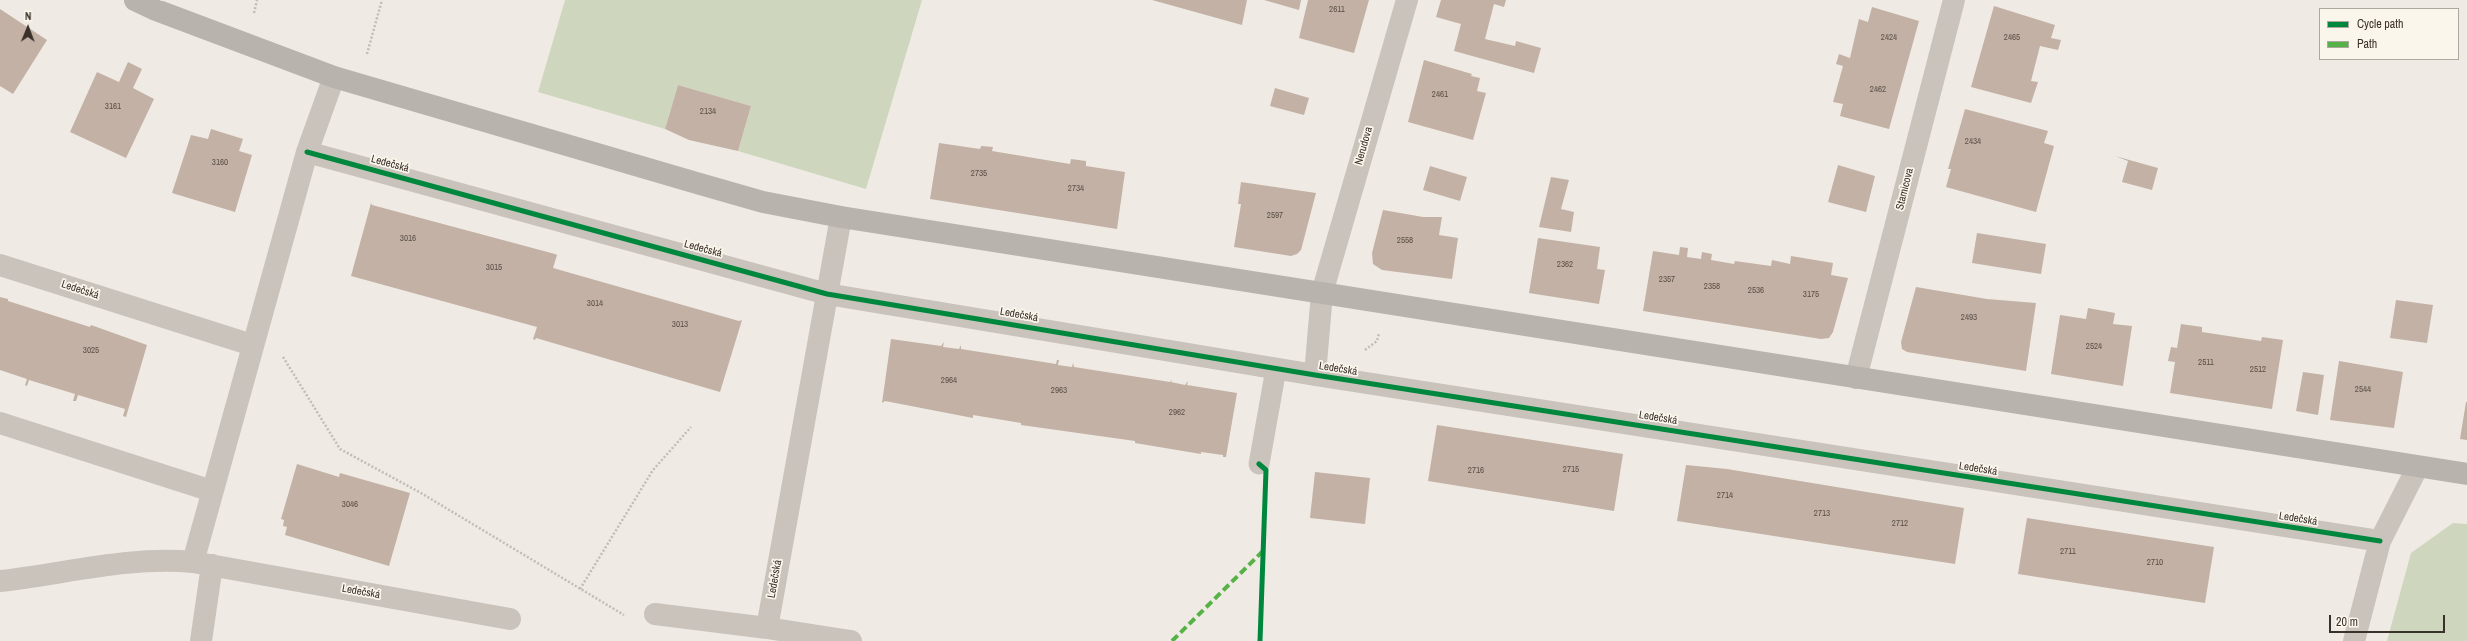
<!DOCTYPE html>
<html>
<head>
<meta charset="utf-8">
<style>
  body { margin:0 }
  #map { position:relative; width:2467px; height:641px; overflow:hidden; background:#efebe4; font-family:"Archivo Narrow",sans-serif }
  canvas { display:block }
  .legend { position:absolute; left:2319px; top:8px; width:140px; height:52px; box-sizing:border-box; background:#fbf6ec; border:1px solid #aea79e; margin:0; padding:5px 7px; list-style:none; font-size:12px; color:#3a312a }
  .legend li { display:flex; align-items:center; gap:8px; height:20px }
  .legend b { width:20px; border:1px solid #aea79e }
  .north { position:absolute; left:8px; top:8px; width:40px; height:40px; -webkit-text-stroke:3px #fbf6ec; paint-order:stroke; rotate:1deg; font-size:11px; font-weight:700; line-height:16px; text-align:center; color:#3a312a }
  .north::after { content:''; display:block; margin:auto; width:14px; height:18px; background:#3a312a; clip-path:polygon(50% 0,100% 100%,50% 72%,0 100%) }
  .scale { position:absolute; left:2329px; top:615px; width:116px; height:18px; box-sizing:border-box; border:2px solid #3a312a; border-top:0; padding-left:5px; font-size:12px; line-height:14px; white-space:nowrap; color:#3a312a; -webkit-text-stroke:3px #fbf6ec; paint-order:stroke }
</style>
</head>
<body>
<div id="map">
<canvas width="2467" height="641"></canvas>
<ul class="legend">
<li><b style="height:5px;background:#00873e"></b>Cycle path</li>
<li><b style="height:5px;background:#56b246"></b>Path</li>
</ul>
<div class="north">N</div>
<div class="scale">20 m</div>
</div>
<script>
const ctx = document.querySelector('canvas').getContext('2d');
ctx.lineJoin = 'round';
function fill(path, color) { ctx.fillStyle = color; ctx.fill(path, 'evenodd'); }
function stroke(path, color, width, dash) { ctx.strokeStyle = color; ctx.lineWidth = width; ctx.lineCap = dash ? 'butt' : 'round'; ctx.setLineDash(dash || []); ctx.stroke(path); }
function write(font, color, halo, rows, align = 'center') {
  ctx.font = font + ' "Archivo Narrow",sans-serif'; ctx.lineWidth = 3.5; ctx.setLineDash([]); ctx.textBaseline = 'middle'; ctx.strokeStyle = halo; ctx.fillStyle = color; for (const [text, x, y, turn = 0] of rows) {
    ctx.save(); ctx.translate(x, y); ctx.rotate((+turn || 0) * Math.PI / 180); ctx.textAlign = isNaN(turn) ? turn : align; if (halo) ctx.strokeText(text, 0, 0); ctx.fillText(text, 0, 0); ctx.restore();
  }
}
fill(new Path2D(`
  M565,0H922L866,189L738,151L751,106L678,85L665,129L538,92Z
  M2453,523L2467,524V641H2387L2411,553Z`), '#ced6be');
fill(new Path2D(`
  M1152,0H1247L1242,25Z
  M1264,0H1301L1299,10Z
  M1308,0H1369L1354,53L1299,38Z
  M1441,0H1506L1504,7L1494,4L1485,39L1515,46L1516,41L1541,48L1534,73L1454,51L1461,24L1436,17Z
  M1994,6L2055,25L2051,38L2061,40L2058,50L2040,46L2031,81L2038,82L2031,103L1971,87Z
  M1872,7L1919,21L1889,129L1840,116L1843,104L1833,102L1843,66L1836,64L1839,54L1850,58L1859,19L1868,22Z
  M0,9L47,40L13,94L0,86Z
  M1424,60L1472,74L1471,76L1480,78L1477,91L1486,93L1473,140L1408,122Z
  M128,62L142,69L133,88L154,99L126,158L70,132L97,72L119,82Z
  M678,85L751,106L738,151L689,140L665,129Z
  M1275,88L1309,98L1304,115L1270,106Z
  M1965,109L2048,131L2044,143L2054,146L2036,212L1946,187L1951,169H1948Z
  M211,129L243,139L239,151L252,155L235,212L172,193L191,135L208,139Z
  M939,143L980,149L981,146L993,147L992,151L1070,164L1071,159L1086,161V166L1125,172L1117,229L930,199Z
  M2115,156L2158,168L2152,190L2122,182L2128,161Z
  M1838,165L1875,176L1866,212L1828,202Z
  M1430,166L1467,177L1460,201L1423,190Z
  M1551,177L1569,180L1561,209L1574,212L1571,232L1539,227Z
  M1241,182L1316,193L1301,250L1297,254L1291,256L1234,247L1241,204H1238Z
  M371,203L372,205L555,254L557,255L553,268L739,321L742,320L720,392L536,338L535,340L533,339L537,327L351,276Z
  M1383,210L1423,217H1442L1439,235L1458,238L1452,279L1382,270L1373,264L1372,253Z
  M1977,233L2046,244L2041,274L1972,263Z
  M1538,238L1600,247L1597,269L1605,270L1599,304L1529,293Z
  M1680,247L1688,248L1687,257L1701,259L1702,252L1712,254L1711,260L1734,264L1735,261L1771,266L1772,260L1790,264L1791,256L1833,263L1831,275L1848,278L1833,332L1829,338L1821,339L1643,311L1653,251L1679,255Z
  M1916,287L1987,299L2036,303L2026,371L1907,352L1902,349L1901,342Z
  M0,297L8,299V301L90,327L91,325L147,345L126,417L123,416L125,409L78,395L76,401H73L75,394L29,380L27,386L25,385L27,379L0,370Z
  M2396,300L2433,305L2427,343L2390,338Z
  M2088,308L2115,313L2113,324L2132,326L2123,386L2051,374L2060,315L2086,319Z
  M2181,324L2202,327V332L2261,341L2262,337L2283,340L2272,409L2170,393L2175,362L2168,361L2171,347L2177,348Z
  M891,339L941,346L944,342L943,347L959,349L961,345V349L1056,364L1057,360H1059L1058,365L1072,367L1073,363L1074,367L1170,382L1172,379L1171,382L1185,385L1188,381L1187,385L1237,393L1226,457H1223V455L1201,452V454L1135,443V441L1021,425V423L973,415V418L885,401L882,403Z
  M2339,361L2403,372L2394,428L2330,420Z
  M2303,372L2324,375L2318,415L2296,411Z
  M2466,402H2467V440L2460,439Z
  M1437,425L1623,454L1614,511L1428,481Z
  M297,464L339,477L340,473L410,493L389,566L285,535L287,527L283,526L284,520L281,519Z
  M1686,465L1727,469L1964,508L1955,564L1677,521Z
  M1315,472L1370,478L1365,524L1310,518Z
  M2027,518L2214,547L2205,603L2018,574Z`), '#c3b1a5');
stroke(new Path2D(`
  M254,13L257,0
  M367,54L382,0
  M1365,350L1377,341L1379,333
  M283,357L340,449L421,493L624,615
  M580,589L653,470L691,427`), '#c1bcb5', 2.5, [2, 2]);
stroke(new Path2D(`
  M1259,464L1276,369`), '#c9c3bc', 21);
stroke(new Path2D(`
  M307,152L827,294L1315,375L2380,541
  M841,217L767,628L851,641
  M0,265L252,345
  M1315,375L1322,293L1407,0
  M1856,378L1954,0
  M0,423L212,491
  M193,562L307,152L334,77
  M0,581C64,574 128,556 193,562L510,619
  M655,614L767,628
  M201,641L212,565
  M2354,641L2380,541L2417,468`), '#c9c3bc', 22);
stroke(new Path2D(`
  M135,0L156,10L334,77L700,184L763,202L841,217L2467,474`), '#b9b3ad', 22);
stroke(new Path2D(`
  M1172,641L1263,551`), '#56b246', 4, [8, 4]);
stroke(new Path2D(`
  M307,152L827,294L1315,375L2380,541
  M1259,464L1266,470L1260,641`), '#00873e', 5);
write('9px', '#5c5149', null, [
  ["2611",1337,10],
  ["2424",1889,38],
  ["2465",2012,38],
  ["2462",1878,90],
  ["2461",1440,95],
  ["3161",113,107],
  ["2134",708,112],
  ["2434",1973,142],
  ["3160",220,163],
  ["2735",979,174],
  ["2734",1076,189],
  ["2597",1275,216],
  ["3016",408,239],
  ["2558",1405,241],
  ["2362",1565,265],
  ["3015",494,268],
  ["2357",1667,280],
  ["2358",1712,287],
  ["2536",1756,291],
  ["3175",1811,295],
  ["3014",595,304],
  ["2493",1969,318],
  ["3013",680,325],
  ["2524",2094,347],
  ["3025",91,351],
  ["2511",2206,363],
  ["2512",2258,370],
  ["2964",949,381],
  ["2544",2363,390],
  ["2963",1059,391],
  ["2962",1177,413],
  ["2715",1571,470],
  ["2716",1476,471],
  ["2714",1725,496],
  ["3046",350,505],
  ["2713",1822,514],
  ["2712",1900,524],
  ["2711",2068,552],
  ["2710",2155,563]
]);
write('11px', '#3a312a', '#fbf6ec', [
  ["Nerudova",1364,146,-74],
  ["Ledečská",390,164,15],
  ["Stamicova",1905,189,-76],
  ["Ledečská",703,249,15],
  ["Ledečská",80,290,18],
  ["Ledečská",1019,315,10],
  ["Ledečská",1338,369,9],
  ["Ledečská",1658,418,9],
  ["Ledečská",1978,469,9],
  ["Ledečská",2298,519,9],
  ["Ledečská",775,579,-80],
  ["Ledečská",361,592,10]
]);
</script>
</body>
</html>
